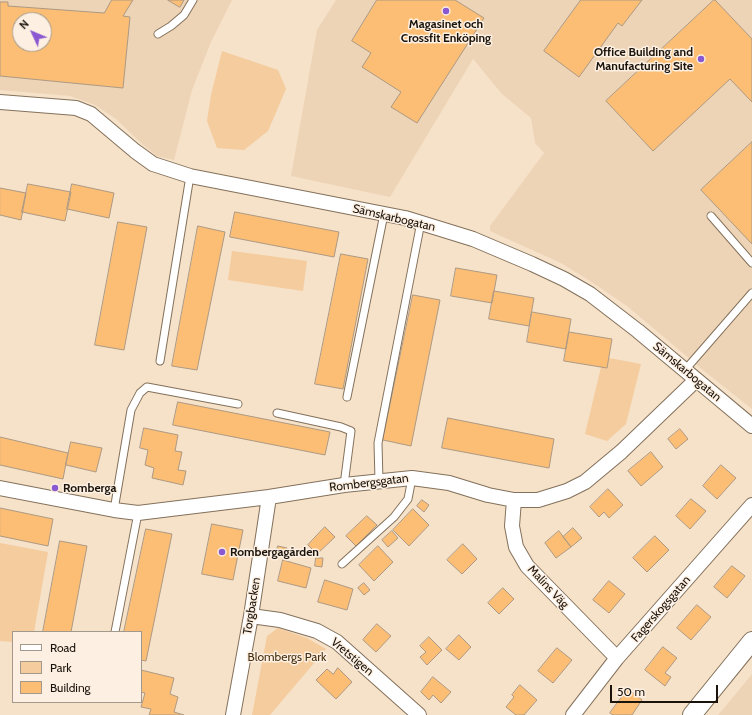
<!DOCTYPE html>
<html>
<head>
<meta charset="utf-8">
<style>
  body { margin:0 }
  #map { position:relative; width:752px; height:715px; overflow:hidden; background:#f6e1c9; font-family:Cabin,sans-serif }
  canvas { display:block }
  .legend { position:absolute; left:12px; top:631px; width:130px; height:72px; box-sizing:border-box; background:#fdf0e2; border:1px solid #a2988c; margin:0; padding:5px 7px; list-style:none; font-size:12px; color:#1a130b }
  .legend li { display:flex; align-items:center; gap:8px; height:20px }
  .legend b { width:20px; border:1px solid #a2988c }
  .north { position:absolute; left:12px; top:12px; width:40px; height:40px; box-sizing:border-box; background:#fdf0e2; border:1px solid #a2988c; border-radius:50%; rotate:314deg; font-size:11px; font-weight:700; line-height:16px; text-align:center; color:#1a130b }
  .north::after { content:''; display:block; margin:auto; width:14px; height:18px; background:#8a58d0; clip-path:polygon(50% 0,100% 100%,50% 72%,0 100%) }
  .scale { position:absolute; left:610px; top:685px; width:108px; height:18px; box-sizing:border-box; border:2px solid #1a130b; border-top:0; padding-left:5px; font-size:12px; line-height:14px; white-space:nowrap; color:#1a130b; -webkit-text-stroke:3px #fdf0e2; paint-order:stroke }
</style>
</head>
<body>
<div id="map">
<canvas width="752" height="715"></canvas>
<ul class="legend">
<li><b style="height:5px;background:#fff"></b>Road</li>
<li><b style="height:11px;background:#f4cc9e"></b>Park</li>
<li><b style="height:11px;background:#fbbe74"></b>Building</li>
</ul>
<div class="north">N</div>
<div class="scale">50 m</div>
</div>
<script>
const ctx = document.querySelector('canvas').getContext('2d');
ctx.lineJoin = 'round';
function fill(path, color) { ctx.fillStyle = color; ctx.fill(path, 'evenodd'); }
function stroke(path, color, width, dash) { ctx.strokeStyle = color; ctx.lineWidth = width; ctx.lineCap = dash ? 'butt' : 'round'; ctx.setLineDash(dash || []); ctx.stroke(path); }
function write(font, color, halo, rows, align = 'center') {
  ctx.font = font + ' Cabin,sans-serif'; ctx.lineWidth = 3; ctx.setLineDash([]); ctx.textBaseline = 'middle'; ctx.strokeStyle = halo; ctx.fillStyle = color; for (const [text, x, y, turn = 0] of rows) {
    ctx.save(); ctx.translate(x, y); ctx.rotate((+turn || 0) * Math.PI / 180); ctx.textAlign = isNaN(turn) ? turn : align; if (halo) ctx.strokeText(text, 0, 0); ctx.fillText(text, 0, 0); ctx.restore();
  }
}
fill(new Path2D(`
  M0,0H232L211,42L192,90L174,160L157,156L141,143L116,119L95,105L70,96L0,90ZM20,20H44V44H20Z
  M336,0H752V409L704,371L627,306L590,281L561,263L490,231V226L544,153L535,143L531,118L502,94L473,59L390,197L291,176L317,30Z
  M752,674V715H718L739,690Z`), '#eed4b6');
fill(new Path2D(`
  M222,51L278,70L286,89L268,131L244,150L217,148L207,121L211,95Z
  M232,251L307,261L303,291L228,280Z
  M609,358L641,364L626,424L607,441L585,434L601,367L607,368Z
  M0,543L48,552L34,632H13V642L0,641Z
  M278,628L307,638L326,649L270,715H252L267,636Z`), '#f4cc9e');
const building = new Path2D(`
  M112,0H133L123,16L130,17L123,88L0,76V2H8V6L104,13ZM20,20H44V44H20Z
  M168,0H184L180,7Z
  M377,0H455L484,18L417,123L391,107L401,92L362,67L371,53L352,41Z
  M581,0H642L622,26L618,23L579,77L544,51Z
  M714,0H715L752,39V102L730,79L653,151L606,101Z
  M752,142V244L701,190Z
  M28,184L71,192L65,221L22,212Z
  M72,184L114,193L109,218L67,209Z
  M0,188L26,193L21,220L0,215Z
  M235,212L339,232L334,257L230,237Z
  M118,222L147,227L124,350L95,345Z
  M198,226L225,232L197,370L172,366Z
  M341,254L368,259L343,389L315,384Z
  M456,268L497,275L492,303L451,296Z
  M494,291L534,298L529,326L489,319Z
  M413,295L440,300L411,446L383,440Z
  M532,312L571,319L566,349L527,342Z
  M569,332L612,339L607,368L564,361Z
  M178,402L330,432L325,455L173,425Z
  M448,418L554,439L549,468L442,448Z
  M144,428L178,435L175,451L182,452L178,470L186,471L183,485L152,478L154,468L145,465L148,450L140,448Z
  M680,429L688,439L676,449L668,439Z
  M0,437L68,453L63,479L0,465Z
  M71,442L102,448L96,472L66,465Z
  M651,452L663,467L641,486L628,471Z
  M721,465L736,478L717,499L703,486Z
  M608,489L623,505L609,518L604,512L599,517L590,507Z
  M691,499L706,511L690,529L676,516Z
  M422,500L429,505L424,512L417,506Z
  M0,508L53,519L48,546L0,536Z
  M413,509L429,525L409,546L393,530Z
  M367,516L377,525L356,546L346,536Z
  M212,524L243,530L233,580L202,574Z
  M325,527L335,537L317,554L308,545Z
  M573,528L582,538L571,547L563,537Z
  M146,529L172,534L146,661L141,660V632H124Z
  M392,531L398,538L388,547L382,540Z
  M559,531L571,547L556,558L545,543Z
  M655,536L669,550L647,572L633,558Z
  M60,541L87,546L71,632H43Z
  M463,544L477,559L462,574L447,560Z
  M278,546L287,548L284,556L276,554Z
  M378,546L393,562L374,581L359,565Z
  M316,558H323L322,567L315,566Z
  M283,560L311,568L306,588L278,581Z
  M732,566L745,576L727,598L714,587Z
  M325,580L353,589L347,610L318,602Z
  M609,581L625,594L609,613L593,600Z
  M364,583L370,590L364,595L358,588Z
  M503,588L514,599L499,614L488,603Z
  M697,605L711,617L691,640L677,628Z
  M377,624L391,636L376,652L363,640Z
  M459,635L471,647L459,660L446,649Z
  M429,637L442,650L427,665L420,657L426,652L420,646Z
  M663,647L677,658L665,673L671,677L665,686L645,670Z
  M557,648L572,660L553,683L538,671Z
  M338,668L352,682L336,699L316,680L327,669L333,674Z
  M141,670L174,678L170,694L178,697L174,712L184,715H149L151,709L141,707L145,693L141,692Z
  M433,677L451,692L441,703L433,695L429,700L421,692Z
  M520,685L537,700L524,715H516L506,707L514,697L512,695Z
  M628,689L642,700L632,715H613L610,713Z`);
fill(building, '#fbbe74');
stroke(building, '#ad9983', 1);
const service = new Path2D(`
  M158,34L171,26L184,15L193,0
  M711,216L752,263
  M160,361L190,176
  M685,370L752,293
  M347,397L384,214
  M277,413L341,427L351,431L344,485
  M379,481L378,443L421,222
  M114,510L131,410L140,393L147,387L238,404
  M342,564L394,517L408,499L412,478
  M115,632L138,513`);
const minor = new Path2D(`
  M0,102L76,108L91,114L135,151L153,164L190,176L405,218L473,239L532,264L564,279L590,294L638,331L752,426
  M0,488L114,510L138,513L269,497L344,485L412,478L449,483L488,495L514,500H538L567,491L585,482L621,452L696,380
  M514,500L512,526L516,547L527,566L617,658
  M251,616L280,620L317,631L337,642L419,715
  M233,715L251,616L269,497
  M573,715L617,658L752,505`);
const tertiary = new Path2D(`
  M692,715L752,641`);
stroke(service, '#83715b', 9);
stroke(minor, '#83715b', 16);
stroke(tertiary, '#83715b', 20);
stroke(service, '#fff', 7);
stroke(minor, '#fff', 14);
stroke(tertiary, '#fff', 18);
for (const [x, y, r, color] of [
  [446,11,4,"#8a58d0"],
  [701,59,4,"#8a58d0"],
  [55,488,4,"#8a58d0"],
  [222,552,4,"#8a58d0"]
]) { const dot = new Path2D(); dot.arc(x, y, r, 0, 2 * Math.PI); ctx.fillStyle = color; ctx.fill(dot); stroke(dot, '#fdf0e2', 1.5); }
write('bold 12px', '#1a130b', '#fdf0e2', [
  ["Magasinet och",446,24,"center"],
  ["Crossfit Enköping",446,38,"center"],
  ["Office Building and",693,52,"right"],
  ["Manufacturing Site",693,66,"right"],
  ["Romberga",63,488],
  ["Rombergagården",230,552]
], 'left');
write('12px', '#1a130b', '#fdf0e2', [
  ["Sämskarbogatan",394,218,13],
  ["Sämskarbogatan",687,372,40],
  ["Rombergsgatan",369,483,-7],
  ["Malins Väg",548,587,47],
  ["Torgbacken",252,606,-81],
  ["Fagerskogsgatan",661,609,-49],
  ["Vretstigen",352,657,40]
]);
write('12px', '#472f0f', '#fdf0e2', [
  ["Blombergs Park",287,657]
]);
</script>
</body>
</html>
